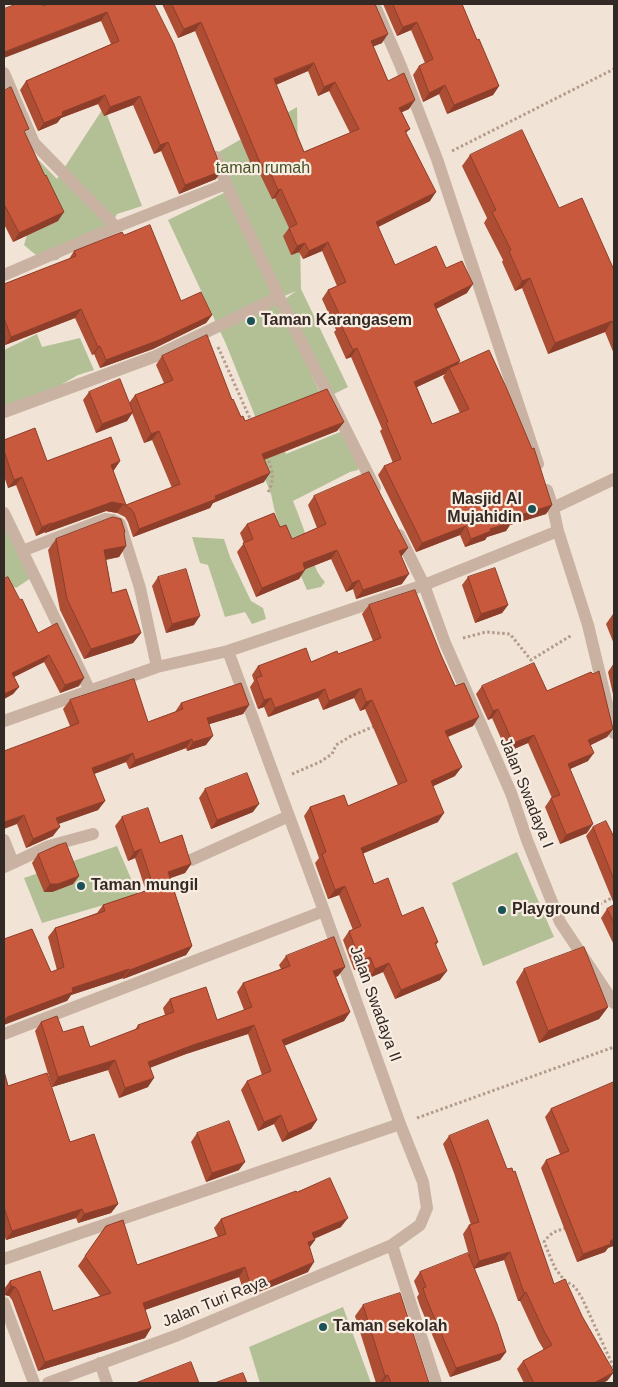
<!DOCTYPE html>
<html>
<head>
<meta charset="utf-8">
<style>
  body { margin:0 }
  #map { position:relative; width:618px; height:1387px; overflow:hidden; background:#f1e3d6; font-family:Arial,sans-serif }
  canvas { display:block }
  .frame { position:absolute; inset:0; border:5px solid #332925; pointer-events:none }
</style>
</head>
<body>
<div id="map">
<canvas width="618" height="1387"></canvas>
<div class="frame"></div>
</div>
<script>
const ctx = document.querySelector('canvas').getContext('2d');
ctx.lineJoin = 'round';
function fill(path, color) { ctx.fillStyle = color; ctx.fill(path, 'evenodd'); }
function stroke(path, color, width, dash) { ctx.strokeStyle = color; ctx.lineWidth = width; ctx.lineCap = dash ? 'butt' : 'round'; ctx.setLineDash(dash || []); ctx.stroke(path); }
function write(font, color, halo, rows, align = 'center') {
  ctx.font = font + ' Arial,sans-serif'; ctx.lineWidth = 4.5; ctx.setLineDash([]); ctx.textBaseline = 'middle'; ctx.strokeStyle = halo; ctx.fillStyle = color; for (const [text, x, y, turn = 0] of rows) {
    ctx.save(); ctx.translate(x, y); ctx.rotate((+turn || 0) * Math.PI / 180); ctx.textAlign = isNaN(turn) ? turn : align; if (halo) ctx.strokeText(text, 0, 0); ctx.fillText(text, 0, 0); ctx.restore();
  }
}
fill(new Path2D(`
  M104,107L142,206L117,214L109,229L69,250L57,260L44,261L31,251L24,245L27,235L58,220L17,138L57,179Z
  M297,107L301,289L348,387L330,396L285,299L296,291L282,297L217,153Z
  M228,191L320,393L257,421L226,344L168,220Z
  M37,334L42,347L80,338L94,370L78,375L59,386L4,409V350Z
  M241,419L255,423L272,420L286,454L340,432L347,439L359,466L358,470L350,472L293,501C298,514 303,526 307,539C312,554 313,570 325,582L321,587L307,590L283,535L275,512L271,494Z
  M4,510L31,578L16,588L4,582Z
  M192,537L224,539L230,557L251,601L263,608L266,619L252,624L245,612L225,617L208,565L200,563Z
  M117,846L138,895L42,923L24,878Z
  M517,852L554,937L483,966L452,883Z
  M343,1307L371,1383H260L249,1347Z`), '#b3c096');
stroke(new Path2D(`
  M452,151L614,69
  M218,347L252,423
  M267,456C272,468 275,481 268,492
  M463,638L486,632L510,634L531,660L572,635
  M292,774L320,762L332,754L336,745L351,736L375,726
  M577,915L614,897
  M417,1118L614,1047
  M566,1228C556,1231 551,1232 544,1242L555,1268L564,1280L575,1287L582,1298L614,1368`), '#b49c8c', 3, [2.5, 2.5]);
stroke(new Path2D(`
  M374,4L400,64L437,159L538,464
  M4,73L34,143L116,227
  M216,157L226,184L279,297L375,488
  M4,275L116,227L226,184
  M4,412L156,356L279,297
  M547,490L553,508L558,531L588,625L614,733
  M553,508L614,479
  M4,513L90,691
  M399,535L424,585L445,643L511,793L527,840L560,922L614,1003
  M22,551L105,519L113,520L120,524L140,588L157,667
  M4,721L157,667L228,651L424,585L558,531
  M4,840L13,863L4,867
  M191,860L289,816
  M13,863L49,846L93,834
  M4,1034L324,911
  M392,1245L436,1383
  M4,1259L400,1124
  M4,1303L34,1383
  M100,1363L107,1383
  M48,1383L178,1335L392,1245L420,1225L427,1208L423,1182L400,1124L324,911L228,651`), '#c9b2a2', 12);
fill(new Path2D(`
  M154,4L216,179L179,194L161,151L154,154L133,105L104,116L98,104L61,118L57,123L38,131L20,90L26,81L111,44L101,21L43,6Z
  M162,4H375L382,43L373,46L388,81L409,109L402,112L410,129L406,133L430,201L378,227L395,265L446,268L467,293L436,309L460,361L458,364L552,505L546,514L510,525L506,531L487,537L485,540L465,547L460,535L416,552L378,475L384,466L393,463L380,431L382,429L351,357L346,359L334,332L336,330L322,299L328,290L337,286L322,251L303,259L299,252L291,255L283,236L289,228L275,198L272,199L259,172L255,174L195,31L178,38ZM308,71L318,96L329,91L350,133L304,152L276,85ZM445,374L443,377L460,413L432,424L417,387Z
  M383,4H462L477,40L499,86L493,95L447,114L439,94L423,102L413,75L419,66L425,63L411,30L397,36Z
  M4,91L25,134L58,221L13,242L4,224Z
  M470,155L559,208L614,270V354L605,332L548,354L522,288L515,291L502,262L503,260L484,223L487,218L462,166Z
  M124,235L181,301L212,315L206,323L153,349L100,368L94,354L92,355L75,318L5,345L4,341V284L69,259L74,251Z
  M162,356L232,400L241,417L245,421L344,422L337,431L264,460V482L213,503L210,508L133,537L128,522L125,517L117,513L106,511L45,533V532L36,536L16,485L8,488L4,476V440L47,461H120L114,470L113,471L126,505L172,488L152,440L144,443L132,413L127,421L96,433L83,400L89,392L129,403L135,395L164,383L156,365Z
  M314,496L401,557L402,584L356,599L353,589L346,592L331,559L305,569L299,579L256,597L237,552L244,543L240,533L247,524L280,527L292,539L317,528L308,505Z
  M125,532L124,534L126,546L119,557L106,560L112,593L141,633L133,643L84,659L60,610L48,550L56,539Z
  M158,577L194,625L166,633L152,586Z
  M468,577L508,605L502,613L475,623L462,585Z
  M20,600L38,633L79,686L60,693L44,662L14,677L19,687L13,694L4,699Z
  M369,605L441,655L473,726L448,737L455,776L433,786L438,822L363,853L374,884L402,916L438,942L436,945L440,980L395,999L383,972L369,978L364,966L354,970L343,940L349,931L353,930L339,895L328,899L315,863L319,858L304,816L310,807L348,806L398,785L365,709L360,711L354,698L323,710L318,698L268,717L264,707L258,709L250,687L254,681L252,675L258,666L311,662L338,654L373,641L362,614Z
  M614,613V644L606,624L613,614Z
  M614,663V699L608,672Z
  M482,686L547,691L613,729L607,737L590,745L588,761L570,769L587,833L560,844L545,807L551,798H552L528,743L507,752L492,718L488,720L476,694Z
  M70,700L148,722L175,712L181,703L249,705L243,714L209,724L206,745L187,751L186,748L129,769L126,762L94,774L105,801L98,810L58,824L53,836L26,848L17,824L70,726L63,709Z
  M205,789L253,812L211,829L199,798Z
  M122,817L191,864L185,873L170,878L192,946L186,955L123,979V978L71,995L67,1001L51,972L57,970L48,937L55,928L97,913L103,905L146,891L135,858L128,861L115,826Z
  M593,827L614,837V904L586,836Z
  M38,854L79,876L73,884L52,892H44L32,863Z
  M614,905V945L601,918L607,909Z
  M286,956L345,967L338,976L336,977L350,1012L344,1021L284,1046L317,1120L311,1129L282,1142L274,1124L258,1131L241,1090L247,1081L262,1075L248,1034L186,1054L150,1067L148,1087L119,1098L108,1070L52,1087L35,1031L41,1022L63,1032L90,1047L135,1030L138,1025L165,1015L163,1008L170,999L217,1020L244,1010L237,992L243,983L281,969L279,965Z
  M524,969L608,1007L599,1019L539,1043L516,982Z
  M4,1071L8,1086L70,1142L118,1204L111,1213L78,1223L76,1218L6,1240L4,1235Z
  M614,1082L608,1248L605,1252L577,1262L541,1168L546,1160L560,1154L545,1117L551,1109Z
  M197,1133L239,1170L206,1182L191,1142Z
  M449,1136L507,1169L554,1284L608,1380L603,1383H524L517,1369L523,1361L544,1350L538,1340L520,1301H518L504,1260L474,1269L506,1352L500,1360L450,1377L420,1306L417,1297L419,1294L414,1281L420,1272L469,1255L463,1234L469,1225H471L454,1173L443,1144Z
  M297,1192L341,1227L314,1239L315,1240L310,1247L308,1272L261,1291L245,1296L239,1277L145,1310L151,1328L145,1338L38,1371L12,1300L9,1296L5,1295L4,1289L10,1281L53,1311L100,1296L78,1266L106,1226L137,1265L218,1237L214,1228L221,1219Z
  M363,1305L429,1383H376L355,1316Z`), '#ad4d34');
fill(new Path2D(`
  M107,12L101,21L4,58V52Z
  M201,22L195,31L178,38L184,29Z
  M417,22L411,30L397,36L403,27Z
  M388,34L382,43L365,50L371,41Z
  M314,63L308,71L268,88L274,79Z
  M335,82L329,91L318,96L324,87Z
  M445,85L439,94L423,102L429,93Z
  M499,86L493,95L447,114L454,105Z
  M105,95L98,104L61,118L57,123L38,131L44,123L62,112Z
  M140,96L133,105L104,116L110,107Z
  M415,100L409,109L393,116L399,108Z
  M168,142L161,151L154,154L160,145Z
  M266,163L259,172L255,174L261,165Z
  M222,171L216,179L179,194L185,185Z
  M281,189L275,198L272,199L278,190Z
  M436,192L430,201L370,231L376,222Z
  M64,212L58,221L13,242L19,233Z
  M328,242L322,251L303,259L309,251Z
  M305,243L299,252L291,255L297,246Z
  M530,278L522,288L515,291L522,281Z
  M473,284L467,293L428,313L434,304Z
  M81,309L75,318L5,345L11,337Z
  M212,315L206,323L153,349L100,368L106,360Z
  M612,321L605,332L548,354L555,343Z
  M100,346L94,354L92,355L98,347Z
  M357,348L351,357L346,359L353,350Z
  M460,361L454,370L449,368L445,374L408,391L414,382Z
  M133,412L127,421L96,433L102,424Z
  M344,422L337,431L255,463L262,454Z
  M159,431L152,440L144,443L151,434Z
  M120,461L114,470L104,474L111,465Z
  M270,473L264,482L213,503L210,508L133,537L139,529Z
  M22,477L16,485L8,488L14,480Z
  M112,502L123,504L117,513L106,511L45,533L51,524Z
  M552,505L546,514L510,525L506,531L487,537L485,540L465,547L471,539L490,529L511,518Z
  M51,523L45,532L36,536L42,527Z
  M466,526L460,535L416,552L422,543Z
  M126,546L119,557L97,561L104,550Z
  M408,548L401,557L399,551Z
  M337,550L331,559L296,573L303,563Z
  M305,570L299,579L256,597L262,588Z
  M409,574L402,584L356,599L363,590Z
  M359,580L353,589L346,592L352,583Z
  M508,605L502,613L475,623L481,614Z
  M200,616L194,625L166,633L172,624Z
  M141,633L133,643L84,659L91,649Z
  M49,655L44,662L6,681L12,673Z
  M84,678L79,686L60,693L65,685Z
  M19,687L13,694L4,699V694Z
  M361,688L354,698L323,710L329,701Z
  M325,689L318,698L268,717L275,708Z
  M271,698L264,707L258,709L264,700Z
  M372,700L365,709L360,711L366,702Z
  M249,705L243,714L200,727L207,718Z
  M498,709L492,718L488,720L493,711Z
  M479,717L473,726L439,740L445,731Z
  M613,729L607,737L583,749L588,740Z
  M534,735L528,743L507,752L513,743Z
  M213,736L206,745L187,751L193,742Z
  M192,739L186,748L129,769L135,760Z
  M133,753L126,762L86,777L92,768Z
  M594,753L588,761L563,772L568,764Z
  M462,767L455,776L425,790L431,781Z
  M105,801L98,810L50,827L56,818Z
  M259,804L253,812L211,829L217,820Z
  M444,813L438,822L355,857L361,848Z
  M24,815L17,824L4,829V822Z
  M593,824L587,833L560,844L566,835Z
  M60,827L53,836L26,848L33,839Z
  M141,849L135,858L128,861L134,852Z
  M191,864L185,873L162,881L168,872Z
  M79,876L73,884L52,892H44L50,884Z
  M345,886L339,895L328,899L335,890Z
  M192,946L186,955L123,979L130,970Z
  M370,957L364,966L354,970L360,961Z
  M389,963L383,972L369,978L375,969Z
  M345,967L338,976L327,980L333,971Z
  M129,969L123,978L71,995L67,1001L4,1025V1020L7,1017L72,988Z
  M447,971L440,980L395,999L401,990Z
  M608,1007L599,1019L539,1043L548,1031Z
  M350,1012L344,1021L276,1049L282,1040Z
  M254,1025L248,1034L186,1054L142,1071L148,1062L193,1045Z
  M115,1060L108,1070L52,1087L58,1077Z
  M154,1078L148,1087L119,1098L125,1088Z
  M281,1115L274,1124L258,1131L264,1122Z
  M317,1120L311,1129L282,1142L288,1133Z
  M245,1162L239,1170L206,1182L212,1173Z
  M118,1204L111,1213L78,1223L84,1214Z
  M82,1209L76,1218L6,1240L12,1231Z
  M348,1218L341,1227L306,1242L312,1233Z
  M614,1239V1246L608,1248L605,1252L577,1262L583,1254Z
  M315,1240L308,1249V1242Z
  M510,1252L504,1260L473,1269L479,1261Z
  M314,1262L308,1272L261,1291L245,1296L251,1287Z
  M245,1267L239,1277L136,1313L143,1303Z
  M11,1286L15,1287L9,1296L5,1295Z
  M526,1292L520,1301H518L524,1293Z
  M151,1328L145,1338L38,1371L45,1362Z
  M506,1352L500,1360L450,1377L456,1368Z
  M614,1372L608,1380L603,1383H594Z
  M388,1375L382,1383H380L385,1376Z`), '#8d3e2a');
const building = new Path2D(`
  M17,4H42L43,6L49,4H154L174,44L222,171L185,185L168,142L160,145L140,96L110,107L105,95L62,112L63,115L44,123L26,81L119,41L107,12L4,52V9Z
  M172,4H375L388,34L371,41L388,81L404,73L415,100L399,108L410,129L405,131L436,192L376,222L395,265L436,246L446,268L462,261L473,284L434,304L460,361L414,382L432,424L469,409L449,368L489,350L506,387L532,449L534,448L552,505L511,518L512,522L490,529L491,531L471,539L466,526L422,543L384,466L401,459L386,423L388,422L357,348L353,350L340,323L343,322L328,290L346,282L328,242L309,251L305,243L297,246L289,228L297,224L281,189L278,190L266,163L261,165L201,22L184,29ZM314,63L324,87L335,82L359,129L304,152L274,79Z
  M393,4H462L477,40L479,39L499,86L454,105L445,85L429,93L419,66L433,59L417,22L403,27Z
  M11,87L29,129L24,131L45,176L46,175L64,212L19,233L5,206H4V91Z
  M522,130L559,208L582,198L614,270V326L612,321L555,343L530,278L522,281L509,251L511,250L492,212L496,210L470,155Z
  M150,225L181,301L201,292L212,315L159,340L106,360L100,346L98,347L81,309L11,337L4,318V284L76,256L74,251L122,232L124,235Z
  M207,335L232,400L233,399L241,417L243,416L245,421L327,389L344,422L262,454L270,473L215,496L216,499L139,529L134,513L131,509L123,504L112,502L51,524V523L42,527L22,477L14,480L4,451V440L35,428L47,461L111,437L120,461L111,465L126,505L180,484L159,431L151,434L135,395L173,380L162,356Z
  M120,379L133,412L102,424L89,392Z
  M369,472L408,548L399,551L409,574L363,590L359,580L352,583L337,550L303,563L305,570L262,588L243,543L253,539L247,524L274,513L280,527L286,525L292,539L326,524L314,496Z
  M113,517L121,519L125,532L124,533L126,546L104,550L112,593L126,589L141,633L91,649L67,599L56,539Z
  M495,568L508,605L481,614L468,577Z
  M186,569L200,616L172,624L158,577Z
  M8,577L20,600L22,599L38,633L57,623L84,678L65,685L49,655L12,673L19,687L4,694V579Z
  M415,590L441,655L455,686L464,683L479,717L445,731L462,767L431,781L444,813L361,848L374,884L388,878L402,916L423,907L438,942L435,943L447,971L401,990L389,963L375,969L370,957L360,961L349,931L361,926L345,886L335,890L322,854L326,852L310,807L344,795L348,806L407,781L372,700L366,702L361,688L329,701L325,689L275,708L271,698L264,700L256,678L262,676L258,666L306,648L311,662L337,651L338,654L381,638L369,605Z
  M534,663L547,691L591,672L593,674L599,671L613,729L588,740L594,753L568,764L593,824L566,835L551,798L560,795L534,735L513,743L498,709L493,711L482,686Z
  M134,679L148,722L183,709L181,703L241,683L249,705L207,718L213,736L193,742L192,739L135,760L133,753L92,768L105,801L56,818L60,827L33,839L24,815L4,822V751L79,723L70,700Z
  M247,773L259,804L217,820L205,789Z
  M148,808L160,843L182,835L191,864L168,872L192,946L130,970L129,969L72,988L73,992L7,1017L4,1021V939L32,929L51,972L64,967L55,928L105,911L103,905L154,888L141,849L134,852L122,817Z
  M606,821L614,837V880L593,827Z
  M66,843L79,876L58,884H50L38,854L58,845Z
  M614,905V923L607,909Z
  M334,937L345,967L333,971L350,1012L282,1040L317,1120L288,1133L281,1115L264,1122L247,1081L271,1071L254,1025L193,1045L148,1062L154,1078L125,1088L115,1060L58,1077L41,1022L57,1016L63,1032L83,1026L90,1047L139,1028L138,1025L174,1012L170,999L206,987L217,1020L252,1007L243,983L290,966L286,956Z
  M584,947L608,1007L548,1031L524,969Z
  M4,1071L8,1086L47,1073L70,1142L94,1134L118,1204L84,1214L82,1209L12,1231L4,1207Z
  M614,1082V1239L610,1241L611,1244L583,1254L546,1160L569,1151L551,1109Z
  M488,1120L507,1169L512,1168L513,1172L515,1171L554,1284L565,1279L582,1316L614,1372L594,1383H534L523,1361L552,1345L544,1331L526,1292L524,1293L510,1252L479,1261L469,1225L479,1222L460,1165L449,1136Z
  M229,1121L245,1162L212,1173L197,1133Z
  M330,1178L348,1218L312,1233L315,1240L308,1242L314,1262L268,1282L251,1287L245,1267L143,1303L151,1328L45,1362L18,1291L15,1287L11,1286L10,1281L40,1271L53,1311L111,1293L85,1256L106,1226L123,1220L137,1265L226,1234L221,1219L296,1191L297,1192Z
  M468,1253L497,1324L506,1352L456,1368L426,1298L423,1288L426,1287L420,1272Z
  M400,1293L429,1383H391L388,1375L385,1376L363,1305Z
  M191,1362L199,1383H136Z
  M243,1373L247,1383H215Z`);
fill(building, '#c9593c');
stroke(building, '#8d3e2a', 1);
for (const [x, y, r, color] of [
  [251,321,5,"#1a5355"],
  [532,509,5,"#1a5355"],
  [81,886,5,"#1a5355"],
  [502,910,5,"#1a5355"],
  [323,1327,5,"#1a5355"]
]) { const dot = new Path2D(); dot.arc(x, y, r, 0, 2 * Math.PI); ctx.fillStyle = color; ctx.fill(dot); stroke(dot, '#f9ede2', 2); }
write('16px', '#445228', '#f9ede2', [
  ["taman rumah",263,169]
]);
write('bold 16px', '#332925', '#f9ede2', [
  ["Taman Karangasem",261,321],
  ["Masjid Al",522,500,"right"],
  ["Mujahidin",522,518,"right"],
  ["Taman mungil",91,886],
  ["Playground",512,910],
  ["Taman sekolah",333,1327]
], 'left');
write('16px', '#332925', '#f9ede2', [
  ["Jalan Swadaya I",526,793,68],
  ["Jalan Swadaya II",375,1004,70],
  ["Jalan Turi Raya",215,1302,-22]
]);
</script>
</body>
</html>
